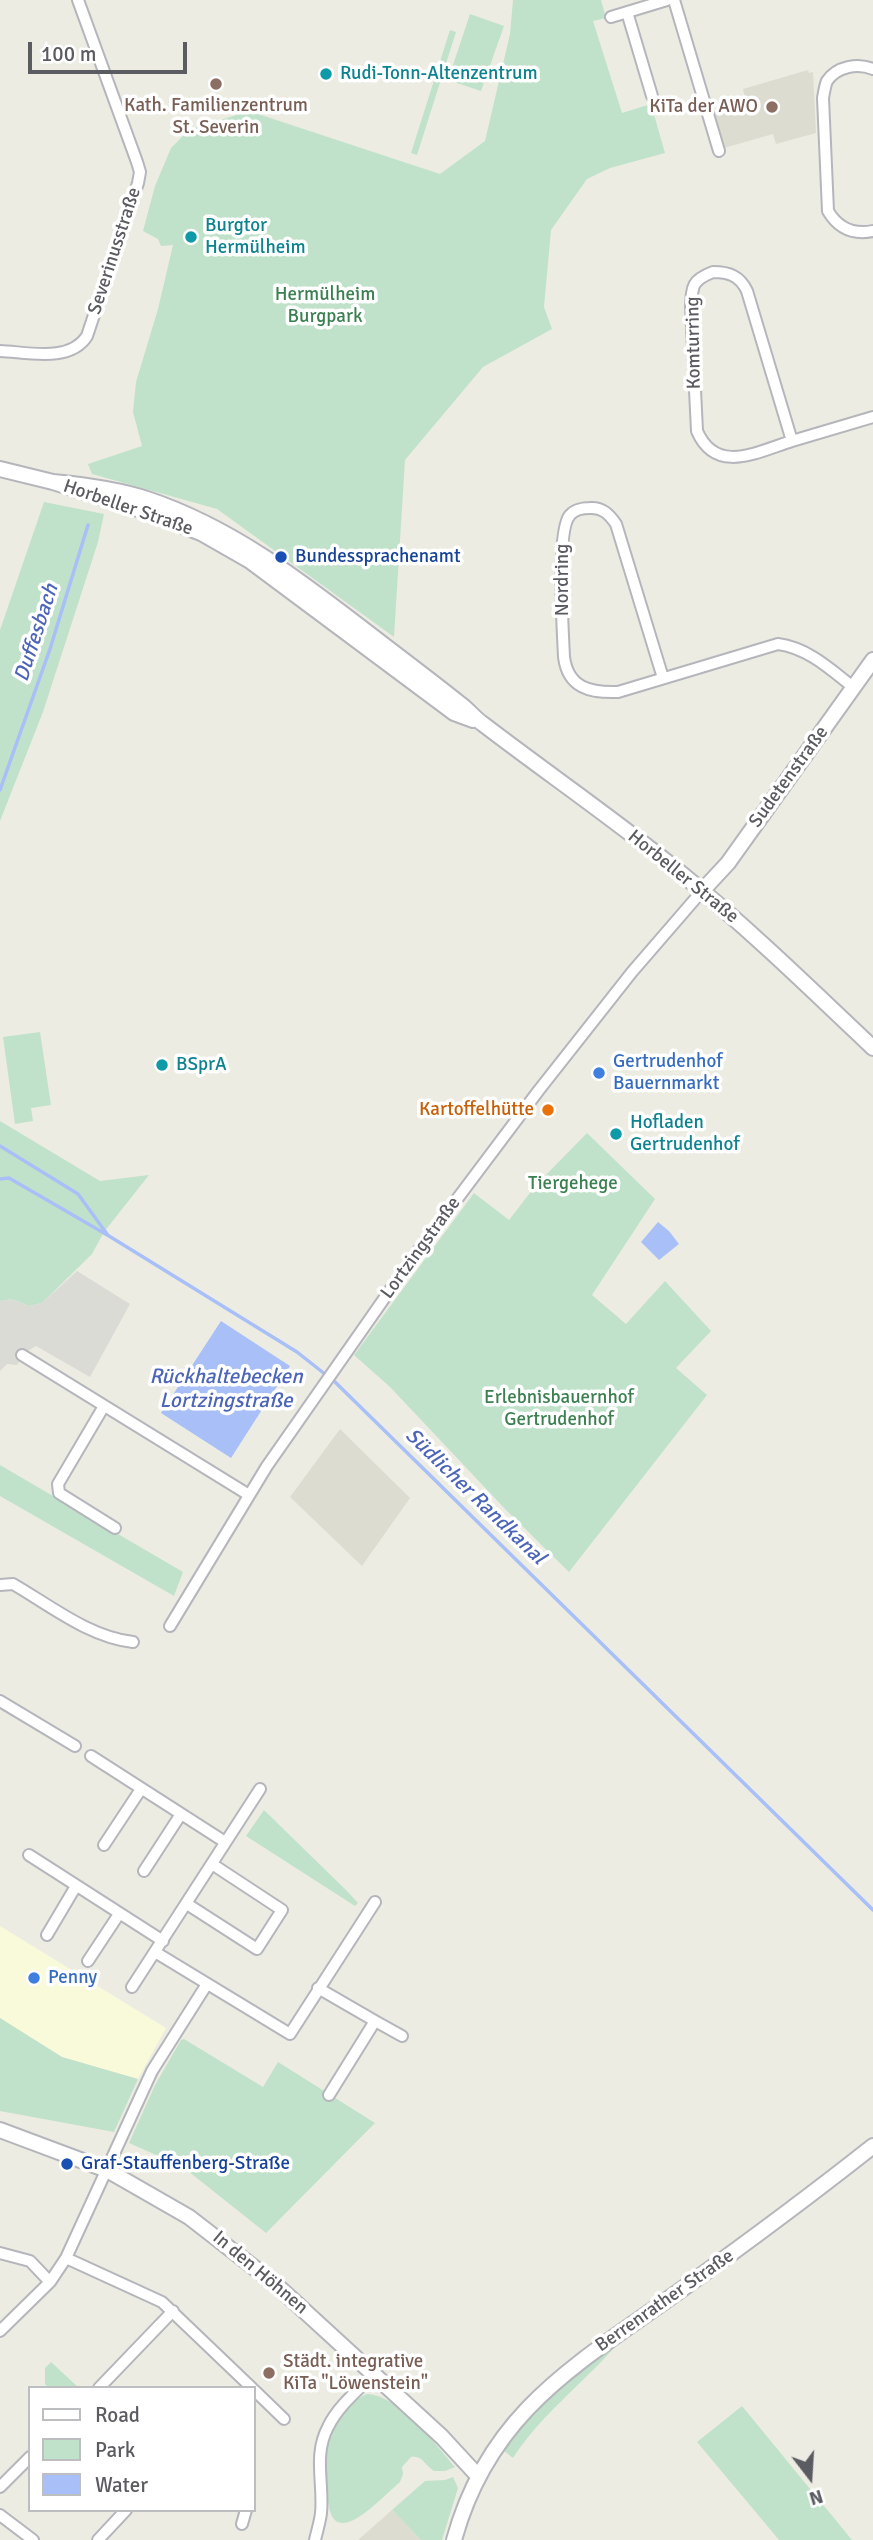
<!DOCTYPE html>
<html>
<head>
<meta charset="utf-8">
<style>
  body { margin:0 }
  #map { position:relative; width:873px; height:2540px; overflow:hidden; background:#ecece3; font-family:Signika,sans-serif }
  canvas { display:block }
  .legend { position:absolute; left:28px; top:2386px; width:228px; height:126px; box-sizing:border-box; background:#fff; border:2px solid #bdbec0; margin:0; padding:9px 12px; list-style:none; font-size:21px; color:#5b5c62 }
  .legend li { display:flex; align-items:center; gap:14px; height:35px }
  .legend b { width:35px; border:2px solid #bdbec0 }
  .north { position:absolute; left:775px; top:2442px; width:70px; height:70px; -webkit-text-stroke:5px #fff; paint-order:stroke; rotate:163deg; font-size:19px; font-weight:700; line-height:28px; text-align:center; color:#5b5c62 }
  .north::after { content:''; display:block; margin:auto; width:24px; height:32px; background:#5b5c62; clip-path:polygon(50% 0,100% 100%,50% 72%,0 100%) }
  .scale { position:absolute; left:28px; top:42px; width:159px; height:32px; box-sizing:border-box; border:4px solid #5b5c62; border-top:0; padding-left:9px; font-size:21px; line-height:24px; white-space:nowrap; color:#5b5c62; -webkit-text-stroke:5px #fff; paint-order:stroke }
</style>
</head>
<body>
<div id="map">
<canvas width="873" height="2540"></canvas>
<ul class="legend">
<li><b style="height:9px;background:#fff"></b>Road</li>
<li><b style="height:19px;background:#c1e2ca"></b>Park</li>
<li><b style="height:19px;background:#a8c0f7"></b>Water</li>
</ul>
<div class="north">N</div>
<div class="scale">100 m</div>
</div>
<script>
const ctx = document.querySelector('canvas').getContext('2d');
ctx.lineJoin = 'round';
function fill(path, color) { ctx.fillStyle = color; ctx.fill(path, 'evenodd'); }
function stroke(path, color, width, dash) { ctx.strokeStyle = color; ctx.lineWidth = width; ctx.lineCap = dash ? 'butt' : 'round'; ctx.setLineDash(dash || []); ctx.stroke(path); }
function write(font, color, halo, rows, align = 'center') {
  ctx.font = font + ' Signika,sans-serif'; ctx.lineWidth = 7; ctx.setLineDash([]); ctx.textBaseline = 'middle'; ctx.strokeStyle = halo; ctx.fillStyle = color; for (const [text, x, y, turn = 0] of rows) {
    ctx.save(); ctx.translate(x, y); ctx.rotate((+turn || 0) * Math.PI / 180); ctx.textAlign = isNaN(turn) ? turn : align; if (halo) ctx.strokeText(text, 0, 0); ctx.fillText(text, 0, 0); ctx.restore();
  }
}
fill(new Path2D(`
  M0,1926L166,2028L138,2079L62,2057L0,2018Z`), '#f9fada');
fill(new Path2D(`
  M77,1271L130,1304L90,1377L36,1346L26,1352L17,1365L7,1364L0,1371V1301L12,1299L29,1306L42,1303Z`), '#dbdbd5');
fill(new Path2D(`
  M808,70L809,73L813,72L816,133L776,144L773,134L724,148L714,112L746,102L743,89Z
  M340,1429L410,1498L362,1566L290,1497Z
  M392,2510L421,2540H358Z`), '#dcdcd1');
fill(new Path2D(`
  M513,0H601L606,18L593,21L622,113L651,104L665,153L610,168L587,179L551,230L544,307L552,329L483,367L405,460L394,637L217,509L92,474L88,464L142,446L133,412L136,382L158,309L173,245L161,246L158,239L143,231L155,186L171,148L189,130L249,111L440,174L485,141L510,34Z
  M470,14L504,26L481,91L448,80Z
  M450,30L456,32L417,155L411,153Z
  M44,502L104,514L98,542L43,712L0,821V630Z
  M40,1032L51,1105L31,1108L33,1121L15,1124L3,1037Z
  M0,1121L100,1181L149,1175L104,1232L92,1254L42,1303L29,1306L12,1299L0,1301Z
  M587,1133L655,1199L592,1295L626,1324L665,1281L711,1331L676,1368L707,1395L569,1572L507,1511L390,1387L354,1355L474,1193L509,1220L536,1185Z
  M0,1465L183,1572L174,1596L0,1496Z
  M264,1810L348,1892L358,1903L355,1906L246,1836Z
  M0,2018L62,2057L138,2079L114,2132L0,2111Z
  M184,2039L263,2087L278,2062L375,2123L266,2233L183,2167L129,2143L155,2085L181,2040Z
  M613,2344L615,2347C581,2385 541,2415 513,2458L504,2451C533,2407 573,2377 613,2344Z
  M51,2362L79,2388H49L45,2384V2368Z
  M367,2394C399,2395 435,2444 455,2467L445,2471H434C425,2466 423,2455 411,2457L402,2467L403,2474L400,2482C387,2493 359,2523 343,2523C340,2523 336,2522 334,2519C326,2512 325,2467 326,2455C329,2434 346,2402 367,2394Z
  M742,2406L852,2540H779L697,2442Z
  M453,2477L458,2488L442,2540H421L392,2510L425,2481L445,2480Z`), '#c1e2ca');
fill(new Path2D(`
  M658,1222L669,1231L679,1244L659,1260L641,1242Z
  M221,1321L290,1366L231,1458L161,1413Z`), '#a8c0f7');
stroke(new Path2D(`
  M0,790L50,649L88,525
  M0,1146L78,1194L107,1234
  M0,1179L9,1178L109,1236L297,1352L335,1382L873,1910`), '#a8c0f7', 3.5);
const minor = new Path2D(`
  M674,0L719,151
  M627,12L652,96
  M611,17L667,0
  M873,69C858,63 837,66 827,81C825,85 824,93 823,98L828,211C838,228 853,235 873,231
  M713,272C729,272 740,276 747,291L792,441C757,452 716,475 697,431L691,307C692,286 692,280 713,272Z
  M0,351C27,352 70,363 87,336L138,183L140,172L137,162L78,0
  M792,441L873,417
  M663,678L616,524C609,514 602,507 590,508C583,508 574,510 570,515C556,530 563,633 564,657C568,688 590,693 618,692L778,644C808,648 830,669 853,687
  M22,1355L249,1495
  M104,1406L58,1484L59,1493L115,1528
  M0,1585L13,1584C51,1606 89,1637 133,1642
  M170,1626L267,1466L409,1263L539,1090L632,972L702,891
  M0,1701L75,1746
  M91,1756L225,1842
  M104,1845L141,1789
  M29,1855L163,1941
  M144,1871L181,1814
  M187,1904L257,1949L282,1910L212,1864
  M47,1935L76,1886
  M155,1952L290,2034L375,1902
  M88,1961L119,1914
  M132,1987L260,1789
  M318,1988L375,2021L329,2095
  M375,2021L402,2036
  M0,2253L30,2261L50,2282
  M66,2258L162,2302L252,2388
  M0,2331L50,2282L66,2258L152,2071L207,1984
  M99,2388L173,2311
  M254,2390L284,2419
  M0,2487L30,2457
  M0,2515L33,2540
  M242,2524L246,2510
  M98,2540L126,2510
  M315,2540C317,2531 320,2522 321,2513C324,2484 313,2455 328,2427C338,2406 358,2390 374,2374`);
const tertiary = new Path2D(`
  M0,469L53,482L147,512L201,533L250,561L454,713L473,720
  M53,482C84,485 117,489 147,499C231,527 298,579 367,632C398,656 429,679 459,703C468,709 474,718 483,724C547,773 614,819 677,870C746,926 809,987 873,1048
  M702,891L728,863L873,660
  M0,2130L107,2170L189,2217L274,2283L442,2437L478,2476
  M454,2540C490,2408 583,2361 685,2287C749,2241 811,2195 873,2146`);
stroke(minor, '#b5b6bc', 14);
stroke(tertiary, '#b5b6bc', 18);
stroke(minor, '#fff', 10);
stroke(tertiary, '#fff', 14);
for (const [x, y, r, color] of [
  [326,74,7,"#0f9aa8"],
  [216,84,7,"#8d6e63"],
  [772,107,7,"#8d6e63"],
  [191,237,7,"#0f9aa8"],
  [281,557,7,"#1a4fb4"],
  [162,1065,7,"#0f9aa8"],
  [599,1073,7,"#3f7fe0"],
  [548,1110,7,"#e8710a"],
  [616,1134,7,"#0f9aa8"],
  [34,1978,7,"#3f7fe0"],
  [67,2164,7,"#1a4fb4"],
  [269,2373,7,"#8d6e63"]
]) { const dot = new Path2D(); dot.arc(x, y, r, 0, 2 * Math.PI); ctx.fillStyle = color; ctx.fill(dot); stroke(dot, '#fff', 2.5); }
write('19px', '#0d838f', '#fff', [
  ["Rudi-Tonn-Altenzentrum",340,74],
  ["Burgtor",205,226],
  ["Hermülheim",205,248],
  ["BSprA",176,1065],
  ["Hofladen",630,1123],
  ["Gertrudenhof",630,1145]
], 'left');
write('19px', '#785e54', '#fff', [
  ["Kath. Familienzentrum",216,106],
  ["St. Severin",216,128],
  ["KiTa der AWO",758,107,"right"],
  ["Städt. integrative",283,2362,"left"],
  ["KiTa \"Löwenstein\"",283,2384,"left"]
]);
write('19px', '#5b5c62', '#fff', [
  ["Severinusstraße",115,251,-72],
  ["Komturring",694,343,-91],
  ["Horbeller Straße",128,508,19],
  ["Nordring",563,580,-90],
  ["Sudetenstraße",789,777,-54],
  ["Horbeller Straße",683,877,39],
  ["Lortzingstraße",421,1248,-54],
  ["In den Höhnen",260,2273,40],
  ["Berrenrather Straße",665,2301,-35]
]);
write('19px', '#3c8051', '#fff', [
  ["Hermülheim",325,295],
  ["Burgpark",325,317],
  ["Tiergehege",573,1184],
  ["Erlebnisbauernhof",559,1398],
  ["Gertrudenhof",559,1420]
]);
write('19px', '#164399', '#fff', [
  ["Bundessprachenamt",295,557],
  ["Graf-Stauffenberg-Straße",81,2164]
], 'left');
write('19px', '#366cbe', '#fff', [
  ["Gertrudenhof",613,1062],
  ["Bauernmarkt",613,1084],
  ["Penny",48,1978]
], 'left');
write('19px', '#c56008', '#fff', [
  ["Kartoffelhütte",534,1110]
], 'right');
write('italic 21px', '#4d65b8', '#fff', [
  ["Duffesbach",37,633,-72],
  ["Rückhaltebecken",226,1377],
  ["Lortzingstraße",226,1401],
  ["Südlicher Randkanal",475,1497,44]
]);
</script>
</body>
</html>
